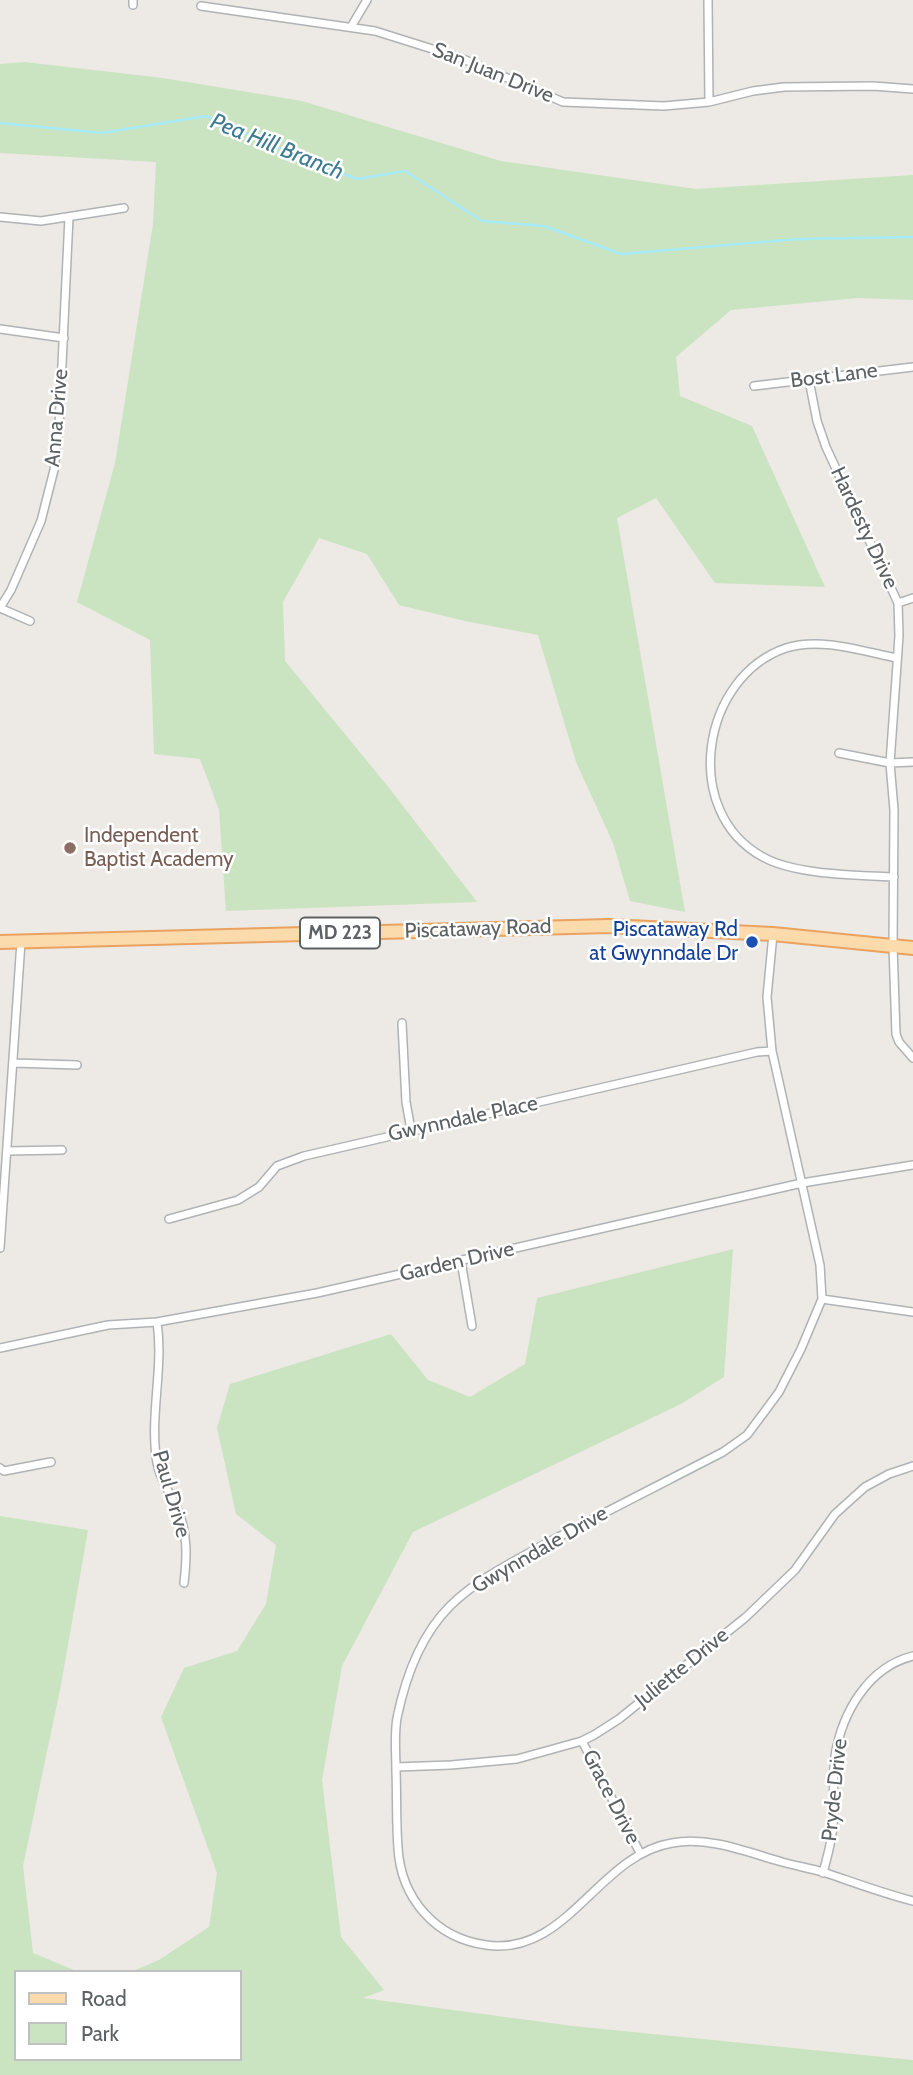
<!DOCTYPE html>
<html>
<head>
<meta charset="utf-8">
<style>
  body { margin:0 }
  #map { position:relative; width:913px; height:2075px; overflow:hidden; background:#ede9e4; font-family:Cabin,sans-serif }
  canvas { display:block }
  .legend { position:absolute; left:14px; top:1970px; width:228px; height:91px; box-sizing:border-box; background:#fff; border:2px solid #bec0c1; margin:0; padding:9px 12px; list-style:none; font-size:21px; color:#5c6163 }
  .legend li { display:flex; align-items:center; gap:14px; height:35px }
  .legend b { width:35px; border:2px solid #bec0c1 }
</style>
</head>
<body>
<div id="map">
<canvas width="913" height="2075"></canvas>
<ul class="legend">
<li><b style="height:9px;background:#fbdaac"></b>Road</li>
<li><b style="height:19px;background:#cae4c1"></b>Park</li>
</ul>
</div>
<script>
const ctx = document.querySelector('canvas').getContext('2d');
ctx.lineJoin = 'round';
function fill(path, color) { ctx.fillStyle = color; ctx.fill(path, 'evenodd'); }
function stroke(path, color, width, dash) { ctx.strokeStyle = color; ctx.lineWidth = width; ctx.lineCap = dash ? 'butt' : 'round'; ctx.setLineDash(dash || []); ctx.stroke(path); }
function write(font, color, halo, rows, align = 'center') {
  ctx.font = font + ' Cabin,sans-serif'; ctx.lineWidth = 5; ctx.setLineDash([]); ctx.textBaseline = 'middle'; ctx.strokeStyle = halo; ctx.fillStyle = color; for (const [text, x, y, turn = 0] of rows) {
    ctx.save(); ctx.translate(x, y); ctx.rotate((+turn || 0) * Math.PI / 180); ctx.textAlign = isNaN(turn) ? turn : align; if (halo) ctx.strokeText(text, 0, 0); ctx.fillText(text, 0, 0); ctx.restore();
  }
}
fill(new Path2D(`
  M24,62L163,78L302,101L501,161L696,189L913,175V300L858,298L731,310L676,357L680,396L752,426L825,587L715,583L656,498L617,518L685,912L630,901L613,843L576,762L538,635L465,621L399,605L367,554L319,538L283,602L285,661L390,789L477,902L226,911L219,810L200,759L154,754L150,640L77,602L115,463L153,224L156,162L0,153V64Z
  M733,1249L724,1377L681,1404L413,1532L342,1666L322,1780L341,1937L384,1990L363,1998L573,2026L913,2060V2075H0V1516L88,1530L61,1685L23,1866L33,1953L79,1972H16V2059H240V1972H131L159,1960L209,1927L217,1873L161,1717L184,1668L237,1651L266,1604L276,1545L236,1514L217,1428L230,1384L391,1334L428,1380L470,1397L525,1364L537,1298Z`), '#cae4c1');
stroke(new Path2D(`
  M0,123L102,133L206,116L288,152L357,179L405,171L482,221L544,226L621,254L798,239L913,237`), '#a7eafa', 2.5);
const street = new Path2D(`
  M133,0V5
  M708,0L709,102
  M201,6L375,31L461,58L563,102L664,106L709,102L753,91L784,87L873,86L913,89
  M351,27L367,0
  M0,217L41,221L124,208
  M0,329L64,338
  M809,380L817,421L826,447L898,603L899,636L890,763L894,810L893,946L896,1034L899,1042L913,1058
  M754,386L913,367
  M898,603L913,598
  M30,621L0,608L11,590L41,521L54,470L59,427L69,217
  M839,753L890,763L913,762
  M894,877C856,875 795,875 763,857C680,812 701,677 786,648C820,637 862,651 896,658
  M773,934L767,997L772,1051L820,1265L822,1299L801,1349L779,1392L765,1411L747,1435L723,1452C665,1482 607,1511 549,1542C515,1561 477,1579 450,1606C421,1635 405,1679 397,1718C394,1736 396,1753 396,1771C397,1797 396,1822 398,1848C401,1898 435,1938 486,1945C567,1957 598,1855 672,1843C709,1836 747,1852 782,1862C796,1866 809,1868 823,1872C853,1882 882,1893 913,1901
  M402,1023L406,1102L411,1130
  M14,1063L77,1065
  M7,1151L62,1150
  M169,1219L238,1200L259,1187L277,1166L304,1156L757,1052L772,1051
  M0,1248L21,942
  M461,1261L472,1326
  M822,1299L913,1312
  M157,1322C164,1369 149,1416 157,1463C160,1480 170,1493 177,1508C188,1532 187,1557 184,1583
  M0,1348L108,1325L157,1322L317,1293L802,1183L913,1165
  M0,1468L4,1471L51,1462
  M582,1741L640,1853
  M396,1767L451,1765L517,1759L582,1741L594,1735L619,1719L746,1617L795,1570L835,1514L865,1487L889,1474L913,1466
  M823,1873C827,1857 832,1842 833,1825C835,1803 832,1778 835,1756C842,1713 868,1667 913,1656`);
const primary = new Path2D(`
  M0,942L609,926L773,934L913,948`);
stroke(street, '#afb3b5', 10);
stroke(primary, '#eaa260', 16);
stroke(street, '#fff', 7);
stroke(primary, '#fbdaac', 12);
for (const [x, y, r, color] of [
  [70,848,7,"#8d6e63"],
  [752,942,7,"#1a4fb4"]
]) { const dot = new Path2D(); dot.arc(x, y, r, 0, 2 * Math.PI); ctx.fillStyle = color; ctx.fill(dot); stroke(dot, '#fff', 2.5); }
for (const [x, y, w] of [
  [340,933,80]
]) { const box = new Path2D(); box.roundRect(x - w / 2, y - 15.5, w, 31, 5); ctx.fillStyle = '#fff'; ctx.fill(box); stroke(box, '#5c6163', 2); }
write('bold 19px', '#5c6163', null, [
  ["MD 223",340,933]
]);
write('21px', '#5c6163', '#fff', [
  ["San Juan Drive",493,73,22],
  ["Bost Lane",834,376,-7],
  ["Anna Drive",57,418,-85],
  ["Hardesty Drive",864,528,65],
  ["Piscataway Road",478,929,-2],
  ["Gwynndale Place",463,1119,-12],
  ["Garden Drive",457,1262,-13],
  ["Paul Drive",171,1494,74],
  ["Gwynndale Drive",540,1550,-30],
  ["Juliette Drive",682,1668,-39],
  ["Pryde Drive",835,1790,-84],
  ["Grace Drive",611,1797,63]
]);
write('21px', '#785e54', '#fff', [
  ["Independent",84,836],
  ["Baptist Academy",84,860]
], 'left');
write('21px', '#164399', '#fff', [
  ["Piscataway Rd",738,930],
  ["at Gwynndale Dr",738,954]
], 'right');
write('italic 23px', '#3c7b92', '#fff', [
  ["Pea Hill Branch",277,147,22]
]);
</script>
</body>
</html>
